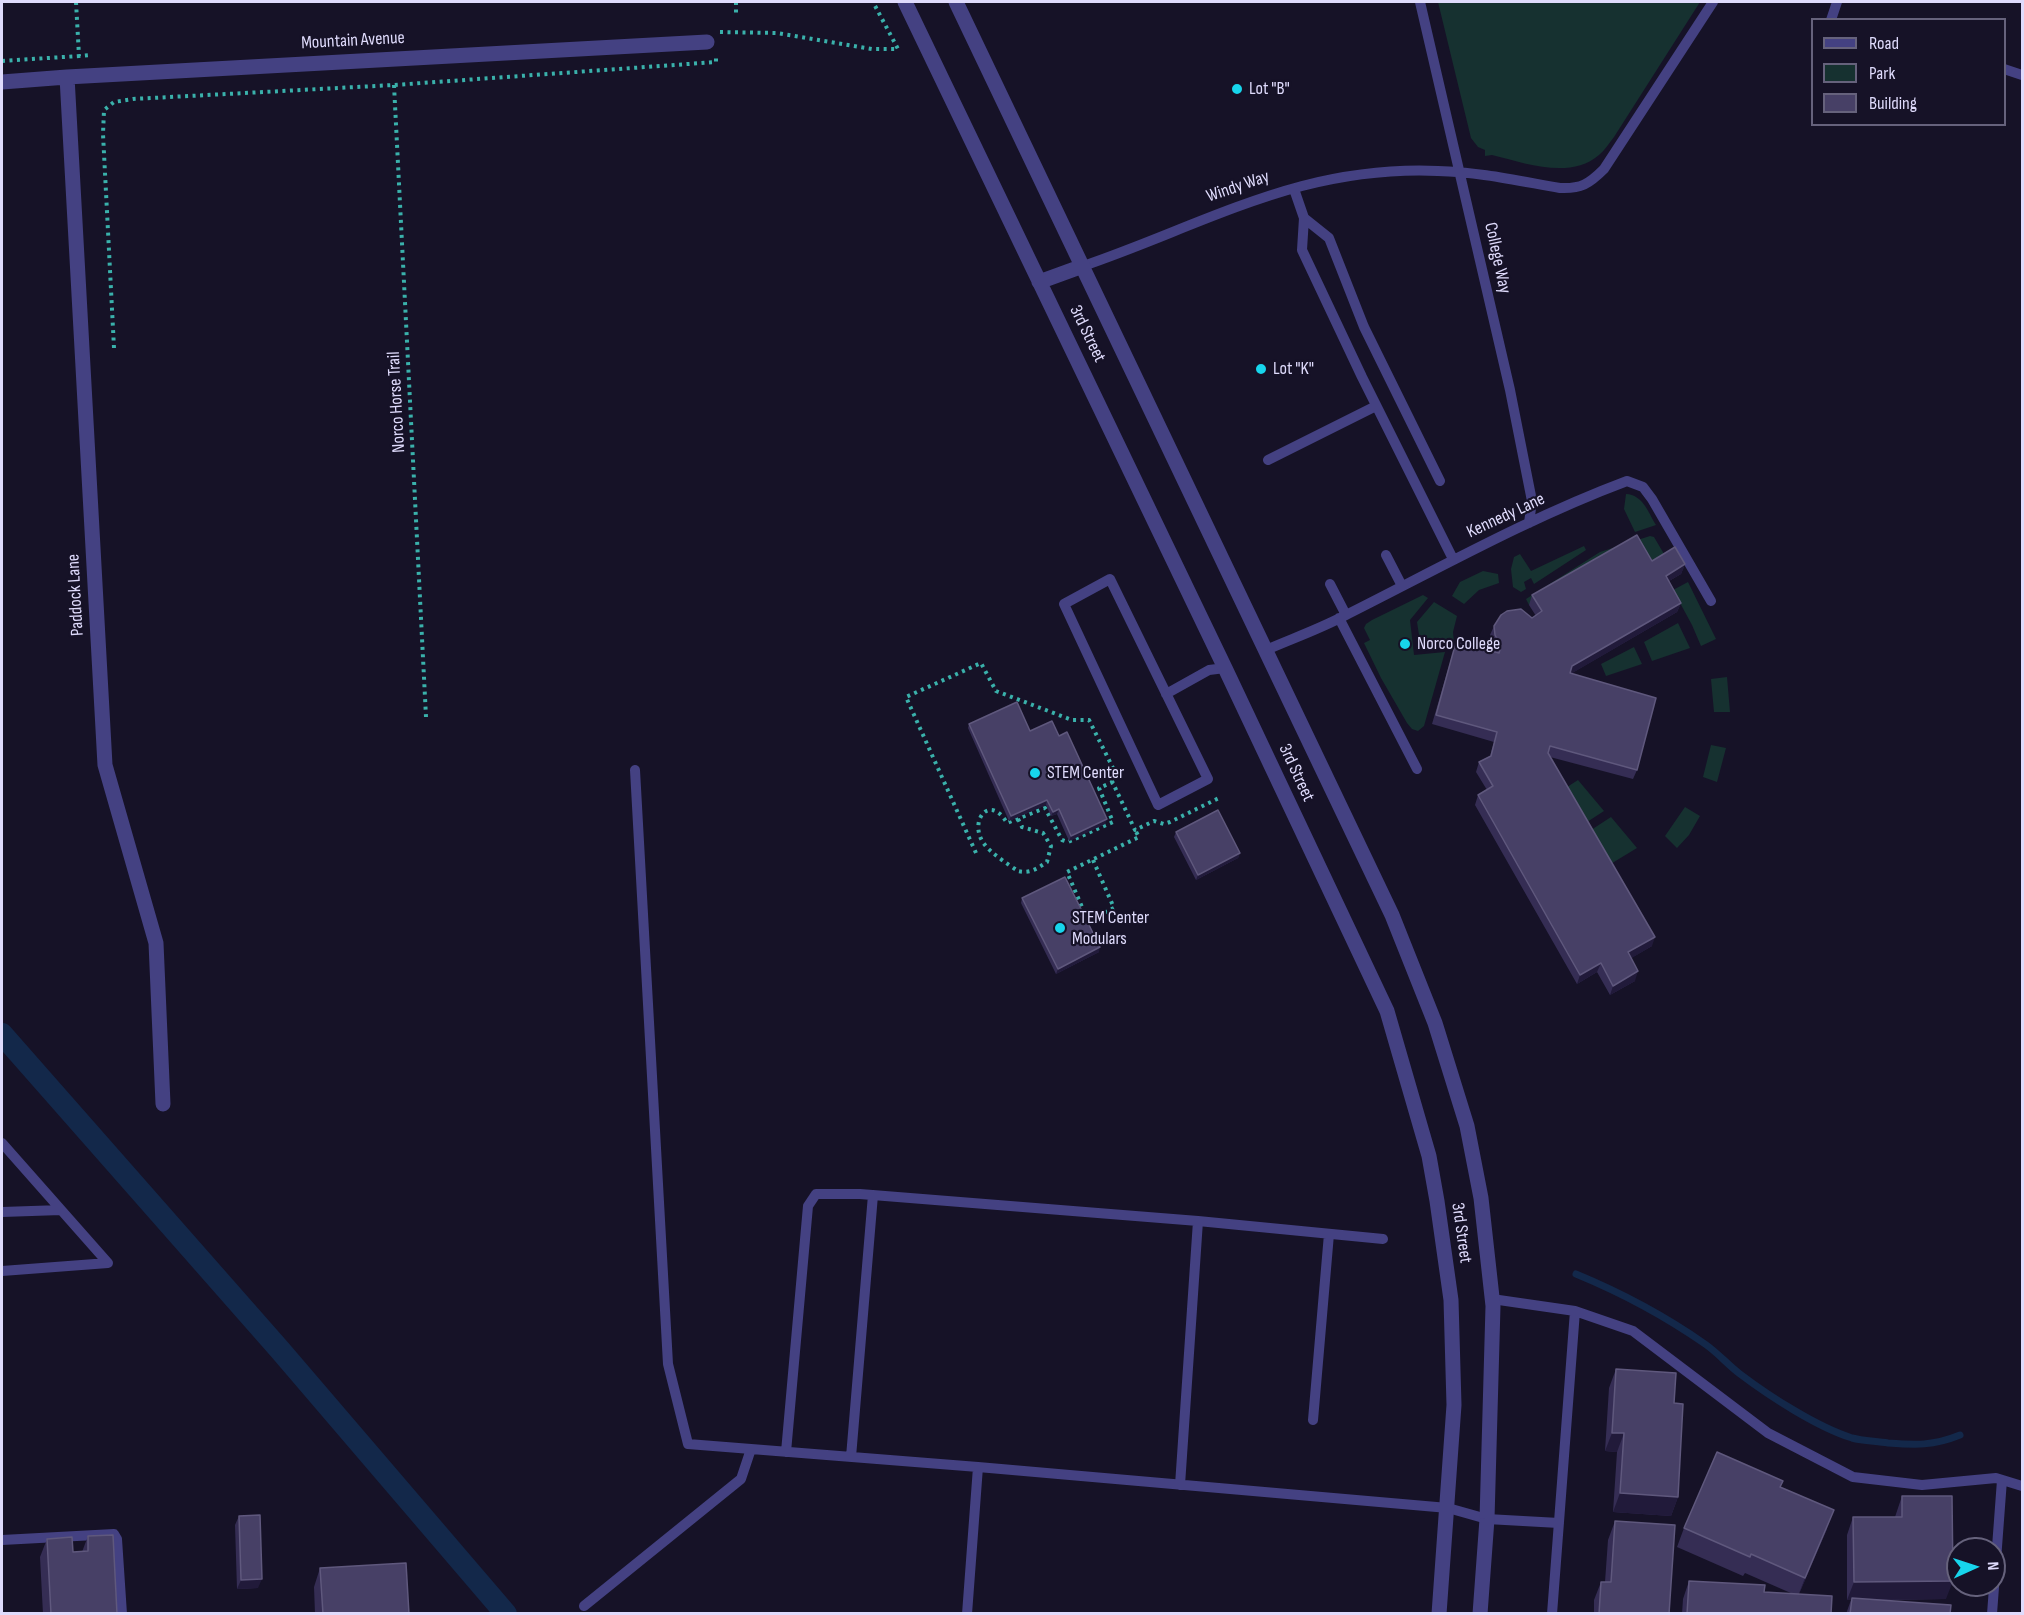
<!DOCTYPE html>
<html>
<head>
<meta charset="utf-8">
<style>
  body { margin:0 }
  #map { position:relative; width:2024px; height:1615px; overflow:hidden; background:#161227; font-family:"Sofia Sans Condensed",sans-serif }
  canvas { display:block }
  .frame { position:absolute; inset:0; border:3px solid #dfdbfc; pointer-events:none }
  .legend { position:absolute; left:1811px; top:18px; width:195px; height:108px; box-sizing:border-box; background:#161227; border:2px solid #66627c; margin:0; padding:8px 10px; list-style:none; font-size:18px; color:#dfdbfc }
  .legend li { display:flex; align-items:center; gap:12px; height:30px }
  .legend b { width:30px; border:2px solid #66627c }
  .north { position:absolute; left:1946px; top:1537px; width:60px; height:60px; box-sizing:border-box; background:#161227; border:2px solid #66627c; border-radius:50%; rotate:87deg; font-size:16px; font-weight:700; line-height:24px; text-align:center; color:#dfdbfc }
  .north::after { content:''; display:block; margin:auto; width:21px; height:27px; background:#17d5ec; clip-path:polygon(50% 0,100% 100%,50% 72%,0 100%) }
</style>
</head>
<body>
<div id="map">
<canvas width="2024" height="1615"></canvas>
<div class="frame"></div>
<ul class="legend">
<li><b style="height:8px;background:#444182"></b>Road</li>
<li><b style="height:16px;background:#163130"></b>Park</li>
<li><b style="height:16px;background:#474066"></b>Building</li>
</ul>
<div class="north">N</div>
</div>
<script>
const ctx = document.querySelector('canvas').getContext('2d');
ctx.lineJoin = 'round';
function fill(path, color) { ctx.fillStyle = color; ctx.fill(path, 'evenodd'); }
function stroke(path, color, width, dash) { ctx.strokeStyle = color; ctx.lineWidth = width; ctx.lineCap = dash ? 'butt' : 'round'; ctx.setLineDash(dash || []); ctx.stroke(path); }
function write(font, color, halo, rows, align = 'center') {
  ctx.font = font + ' "Sofia Sans Condensed",sans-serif'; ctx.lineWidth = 4.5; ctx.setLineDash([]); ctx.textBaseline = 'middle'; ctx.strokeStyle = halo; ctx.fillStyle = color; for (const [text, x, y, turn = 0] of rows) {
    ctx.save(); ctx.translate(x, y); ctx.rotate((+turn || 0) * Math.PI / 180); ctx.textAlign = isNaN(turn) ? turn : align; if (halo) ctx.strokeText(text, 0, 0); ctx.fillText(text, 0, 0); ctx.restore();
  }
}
fill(new Path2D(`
  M1438,2H1700L1614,137C1609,143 1605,150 1599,155C1570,180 1525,163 1492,155L1485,156V150L1478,147L1471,138Z
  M1626,494C1643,495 1648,512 1656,525L1635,532L1624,509Z
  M1650,536L1654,537L1667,559L1648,570L1633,545L1529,605L1526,599L1600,552Z
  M1584,546L1586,550L1534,584L1531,578L1524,582L1526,589L1521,592L1513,587L1511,569L1514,557L1520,554L1531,571Z
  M1483,571L1498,574L1499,583L1479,590L1464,604L1452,596L1460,582Z
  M1688,582L1716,639L1701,646L1692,625L1673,590Z
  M1423,595L1428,598L1410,620L1414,655L1445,652L1424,726L1418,731L1412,729L1407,723L1381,678L1364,643L1370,640L1364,628L1366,624L1372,620Z
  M1434,602L1457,616L1453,632L1454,644L1421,648L1417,622Z
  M1678,623L1690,648L1652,661L1644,642Z
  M1634,647L1642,664L1606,676L1601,664Z
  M1727,677L1730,712H1714L1711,679Z
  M1711,745L1726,748L1717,782L1703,777Z
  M1578,780L1604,811L1584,824L1564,789Z
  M1685,807L1700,816L1689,835L1677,848L1665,836Z
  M1611,817L1637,848L1609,865L1588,832Z`), '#163130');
stroke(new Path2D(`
  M1576,1274C1622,1293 1665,1316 1705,1344C1718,1353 1728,1365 1740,1374C1769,1396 1817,1427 1852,1438C1863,1441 1876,1441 1888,1443C1916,1445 1933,1446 1960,1435`), '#13284a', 7);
stroke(new Path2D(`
  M2,1034L280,1350L506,1614`), '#13284a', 22);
stroke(new Path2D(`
  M76,2L79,56L90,55
  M736,2V15
  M720,32L777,33L872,49H898L873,2
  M2,61L79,56
  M394,85L426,717
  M114,348L103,134L104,110L114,102L133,99L394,85L716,62V55
  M1018,819L1022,827L1043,833L1051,846L1047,862C1038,868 1030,874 1018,871C1009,865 991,853 985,845C967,823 989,792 1007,823L1045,808L1062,840L1068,842L1113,822L1099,788L1113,782
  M976,853L906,697L981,663L996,691L1072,720H1089L1114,770L1112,781L1135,830L1154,821L1164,824L1170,822L1221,797
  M1093,860L1114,908L1088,921L1067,872L1139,837L1135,830`), '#3ab1ab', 4, [3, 4.5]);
stroke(new Path2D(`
  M1420,2L1510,390L1532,501L1529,523
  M1831,20L1837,2
  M2004,69L2022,75
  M1294,189L1304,218L1302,250L1362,377L1453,559
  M1304,218L1329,238L1364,327L1440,481
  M1083,266C1157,241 1227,206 1302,186C1345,175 1394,169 1438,171C1479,172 1519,181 1560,188C1581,189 1589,184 1604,169L1713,2
  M1268,460L1376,406
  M1386,555L1402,586
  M1110,579L1208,779L1158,805L1064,604Z
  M1330,584L1346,615
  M1339,618L1417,769
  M1266,650C1291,639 1317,630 1342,617C1436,570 1528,518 1627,481L1643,487L1652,499L1711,601
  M1166,694L1209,670L1225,668
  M635,770L668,1364L688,1444L978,1467L1448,1508L1487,1519L1559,1523
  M2,1143L108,1263L2,1271
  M2,1212L61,1210
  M1492,1299L1575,1311L1633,1331L1768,1433L1853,1477L1922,1485L1996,1478L2022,1486
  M1313,1420L1329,1234
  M786,1452L808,1206L816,1194H860L1198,1221
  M851,1457L873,1195
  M1180,1485L1198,1221L1383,1239
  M2,1540L114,1534L117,1539L122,1614
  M584,1606L741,1479L751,1449
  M967,1614L978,1467
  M1552,1614L1575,1311
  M1992,1614L2002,1480`), '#444182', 10);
stroke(new Path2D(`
  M67,77L105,765L156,943L163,1104
  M2,82L67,77L707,42`), '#444182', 15);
stroke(new Path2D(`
  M905,2L1225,668L1387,1011L1429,1156L1437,1201L1451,1300L1454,1405L1439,1614
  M956,2L1392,915L1435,1023L1467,1126L1481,1198L1493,1306L1487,1519L1480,1614
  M1039,282L1083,266`), '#444182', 15);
fill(new Path2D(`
  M1652,561L1685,564L1681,574L1669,581L1681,603L1677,612L1572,673L1637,770L1633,779L1550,757L1652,946L1631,958L1635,981L1610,995L1597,972L1577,984L1475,805L1478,795L1487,790L1476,772L1479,762L1490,756L1494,742L1432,724L1456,642L1496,653L1491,645L1490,635L1494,626L1532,618L1536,616L1529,605L1532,595Z
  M969,724L1030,731L1059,736L1105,824L1069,841L1057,814L1051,816L1046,805L1009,821L968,728Z
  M1176,832L1240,853L1238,858L1196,880L1174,837Z
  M1022,898L1099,952L1056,974L1021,903Z
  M1616,1369L1674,1403L1678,1497L1671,1516L1613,1512L1617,1452L1605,1451L1609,1388Z
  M1780,1487L1827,1529L1799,1594L1831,1614H1682L1683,1599L1689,1581L1764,1592L1793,1594L1745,1573L1743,1576L1677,1547L1684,1528Z
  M1902,1496L1946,1599L1880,1600L1950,1614H1846L1851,1600H1847V1535L1853,1517H1895Z
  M239,1516L258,1588L237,1589L235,1525Z
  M1615,1521L1669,1614H1594V1600L1601,1582H1605L1608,1540Z
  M88,1536L117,1614H43L40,1557L47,1539L73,1552H82Z
  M320,1568L409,1614H315L314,1587Z`), '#352d54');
fill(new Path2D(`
  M1685,564L1681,574L1662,585L1666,576Z
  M1681,603L1677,612L1569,675L1572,666Z
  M1047,800L1046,805L1009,821L1011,816Z
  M1059,809L1057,814L1051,816L1053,812Z
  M1107,819L1105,824L1069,841L1071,836Z
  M1240,853L1238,858L1196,880L1198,875Z
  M1655,937L1652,946L1625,962L1628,952Z
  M1100,947L1099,952L1056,974L1058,969Z
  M1601,963L1597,972L1577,984L1580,975Z
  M1638,971L1635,981L1610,995L1613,986Z
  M1612,1433H1624L1617,1452L1605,1451Z
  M1620,1493L1678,1497L1671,1516L1613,1512Z
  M1834,1510L1827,1529L1798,1596L1805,1578Z
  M262,1579L258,1588L237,1589L241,1580Z
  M1953,1581L1946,1599L1851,1600L1852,1598L1851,1600H1847L1854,1582Z`), '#211a3a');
const building = new Path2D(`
  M1637,535L1652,561L1675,547L1685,564L1666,576L1681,603L1572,666L1570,673L1656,698L1637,770L1550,746L1548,753L1655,937L1628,952L1638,971L1613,986L1601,963L1580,975L1478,795L1493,786L1479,762L1491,756L1497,732L1436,715L1456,642L1499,653L1501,646L1495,635L1494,626L1501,615L1507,611L1521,609L1532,618L1542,611L1532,595Z
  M1017,702L1030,731L1052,721L1059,736L1067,732L1107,819L1071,836L1059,809L1053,812L1047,800L1011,816L969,724Z
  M1218,810L1240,853L1198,875L1176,832Z
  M1065,877L1100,947L1058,969L1022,898Z
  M1616,1369L1676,1373L1674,1403L1683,1404L1678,1497L1620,1493L1624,1433H1612Z
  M1717,1452L1783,1481L1780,1487L1834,1510L1805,1578L1751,1554L1750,1557L1684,1528Z
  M1902,1496H1952L1953,1581L1854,1582L1853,1517H1902Z
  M260,1515L262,1579L241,1580L239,1516Z
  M1615,1521L1675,1525L1669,1614H1599L1601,1582H1611Z
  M113,1535L117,1614H51L47,1539L72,1537L73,1552L88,1551V1536Z
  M406,1563L409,1614H323L320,1568Z
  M1689,1581L1765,1585L1764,1592L1832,1596L1831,1614H1687Z
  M1852,1598L1951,1605L1950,1614H1850Z`);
fill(building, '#474066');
stroke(building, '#5f587d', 1.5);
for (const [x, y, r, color] of [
  [1237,89,6,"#17d5ec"],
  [1261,369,6,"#17d5ec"],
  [1405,644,6,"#17d5ec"],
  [1035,773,6,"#17d5ec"],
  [1060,928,6,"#17d5ec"]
]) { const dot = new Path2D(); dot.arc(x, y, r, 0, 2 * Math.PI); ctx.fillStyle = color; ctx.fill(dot); stroke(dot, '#161227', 2); }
write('18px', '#dfdbfc', '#161227', [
  ["Mountain Avenue",353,41,-3],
  ["Windy Way",1238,187,-19],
  ["College Way",1497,258,78],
  ["3rd Street",1087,334,64],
  ["Norco Horse Trail",397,402,-93],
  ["Kennedy Lane",1506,516,-25],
  ["Paddock Lane",76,595,-93],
  ["3rd Street",1296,773,65],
  ["3rd Street",1461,1233,82]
]);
write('18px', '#dfdbfc', '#161227', [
  ["Lot \"B\"",1249,89],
  ["Lot \"K\"",1273,369],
  ["Norco College",1417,644],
  ["STEM Center",1047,773],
  ["STEM Center",1072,918],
  ["Modulars",1072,939]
], 'left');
</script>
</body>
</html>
